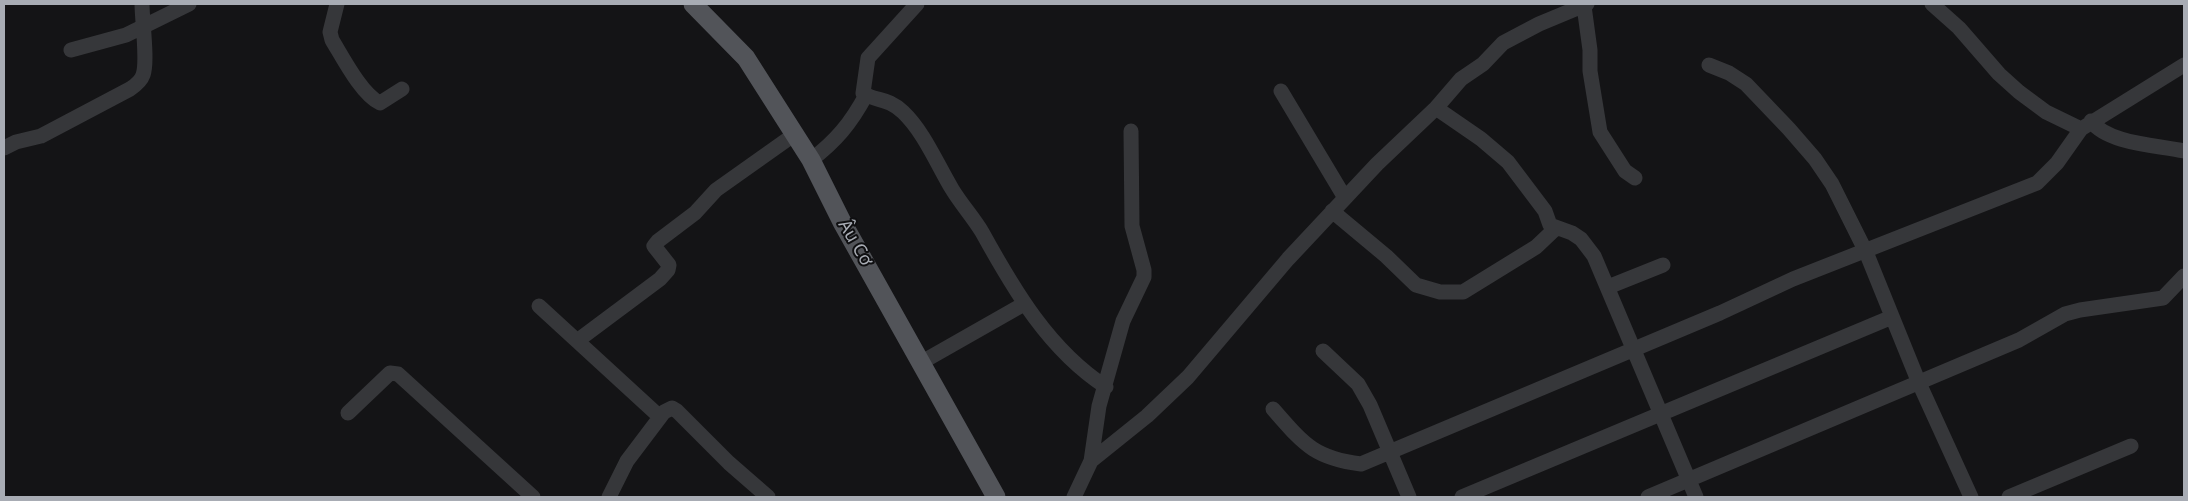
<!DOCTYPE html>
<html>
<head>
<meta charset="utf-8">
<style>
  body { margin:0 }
  #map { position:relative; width:2188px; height:501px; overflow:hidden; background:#141416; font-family:"Noto Sans",sans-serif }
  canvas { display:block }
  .frame { position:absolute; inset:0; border:5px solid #a8acb4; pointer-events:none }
</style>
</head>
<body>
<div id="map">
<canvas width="2188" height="501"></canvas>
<div class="frame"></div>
</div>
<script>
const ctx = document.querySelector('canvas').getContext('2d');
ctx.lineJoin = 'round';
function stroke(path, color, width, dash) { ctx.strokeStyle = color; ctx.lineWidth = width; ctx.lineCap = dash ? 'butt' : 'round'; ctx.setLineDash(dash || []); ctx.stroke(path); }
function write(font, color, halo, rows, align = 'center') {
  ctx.font = font + ' "Noto Sans",sans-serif'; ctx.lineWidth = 4; ctx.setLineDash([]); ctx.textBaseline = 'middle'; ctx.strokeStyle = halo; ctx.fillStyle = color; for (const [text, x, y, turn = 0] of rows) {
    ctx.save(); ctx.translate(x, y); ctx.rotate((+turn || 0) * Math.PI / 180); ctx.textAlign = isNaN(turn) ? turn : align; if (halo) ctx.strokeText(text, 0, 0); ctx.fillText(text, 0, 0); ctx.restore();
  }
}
stroke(new Path2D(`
  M337,4L330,32L332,40C343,58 362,95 380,103L402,89
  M917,4L868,58L863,93C877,102 887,97 903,112C924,132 937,164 952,189C961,204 973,217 982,232C1014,290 1049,350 1106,387
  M1932,4L1959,28L1999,74L2019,92L2046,112L2081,129
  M1584,6L1590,50V71L1600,132L1625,171L1635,178
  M71,50L126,35L189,4
  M1709,65L1729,73L1746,84L1789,129L1815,159L1832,184L1866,252L1919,383L1971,497
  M1281,91L1345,198
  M1436,108L1481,139L1508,162L1545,211L1550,225L1572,233L1581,239L1594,256L1696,497
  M2091,121C2108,144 2157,145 2184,151
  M4,148L16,142L41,136L130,89C136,85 141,81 143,75C148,62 142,20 142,4
  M811,160C836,141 851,123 866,95
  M1332,211L1386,256L1416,285L1440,292H1463L1536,247L1555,229
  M1608,287L1663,265
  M539,306L660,417
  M577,341L660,279L668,270L669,265L654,246L658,241L695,213L716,190L795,134
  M1323,351L1358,384L1370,405L1409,497
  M922,362L1024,304
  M1273,409C1303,443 1313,458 1361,464L1720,313L1793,279L2037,183L2057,163L2081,129L2184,65
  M348,413L390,373L398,374L533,497
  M1091,461L1147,416L1188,377L1288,259L1377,164L1436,108L1461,79L1483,64L1503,43L1539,24L1587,4
  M609,497L627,461L664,412L672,408L677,411L729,463L768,497
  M1074,497L1091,461L1099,406L1123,321L1144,277V270L1132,226L1131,131
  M1462,497L1892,317
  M1648,497L2019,340L2065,314L2080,310L2163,298L2184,276
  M2009,497L2131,446`), '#36373a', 15);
stroke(new Path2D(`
  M693,4L746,58L811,160L842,222L996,497`), '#525459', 19);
write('18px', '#a8acb4', '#0f0f11', [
  ["Âu Cơ",855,243,60]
]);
</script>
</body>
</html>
